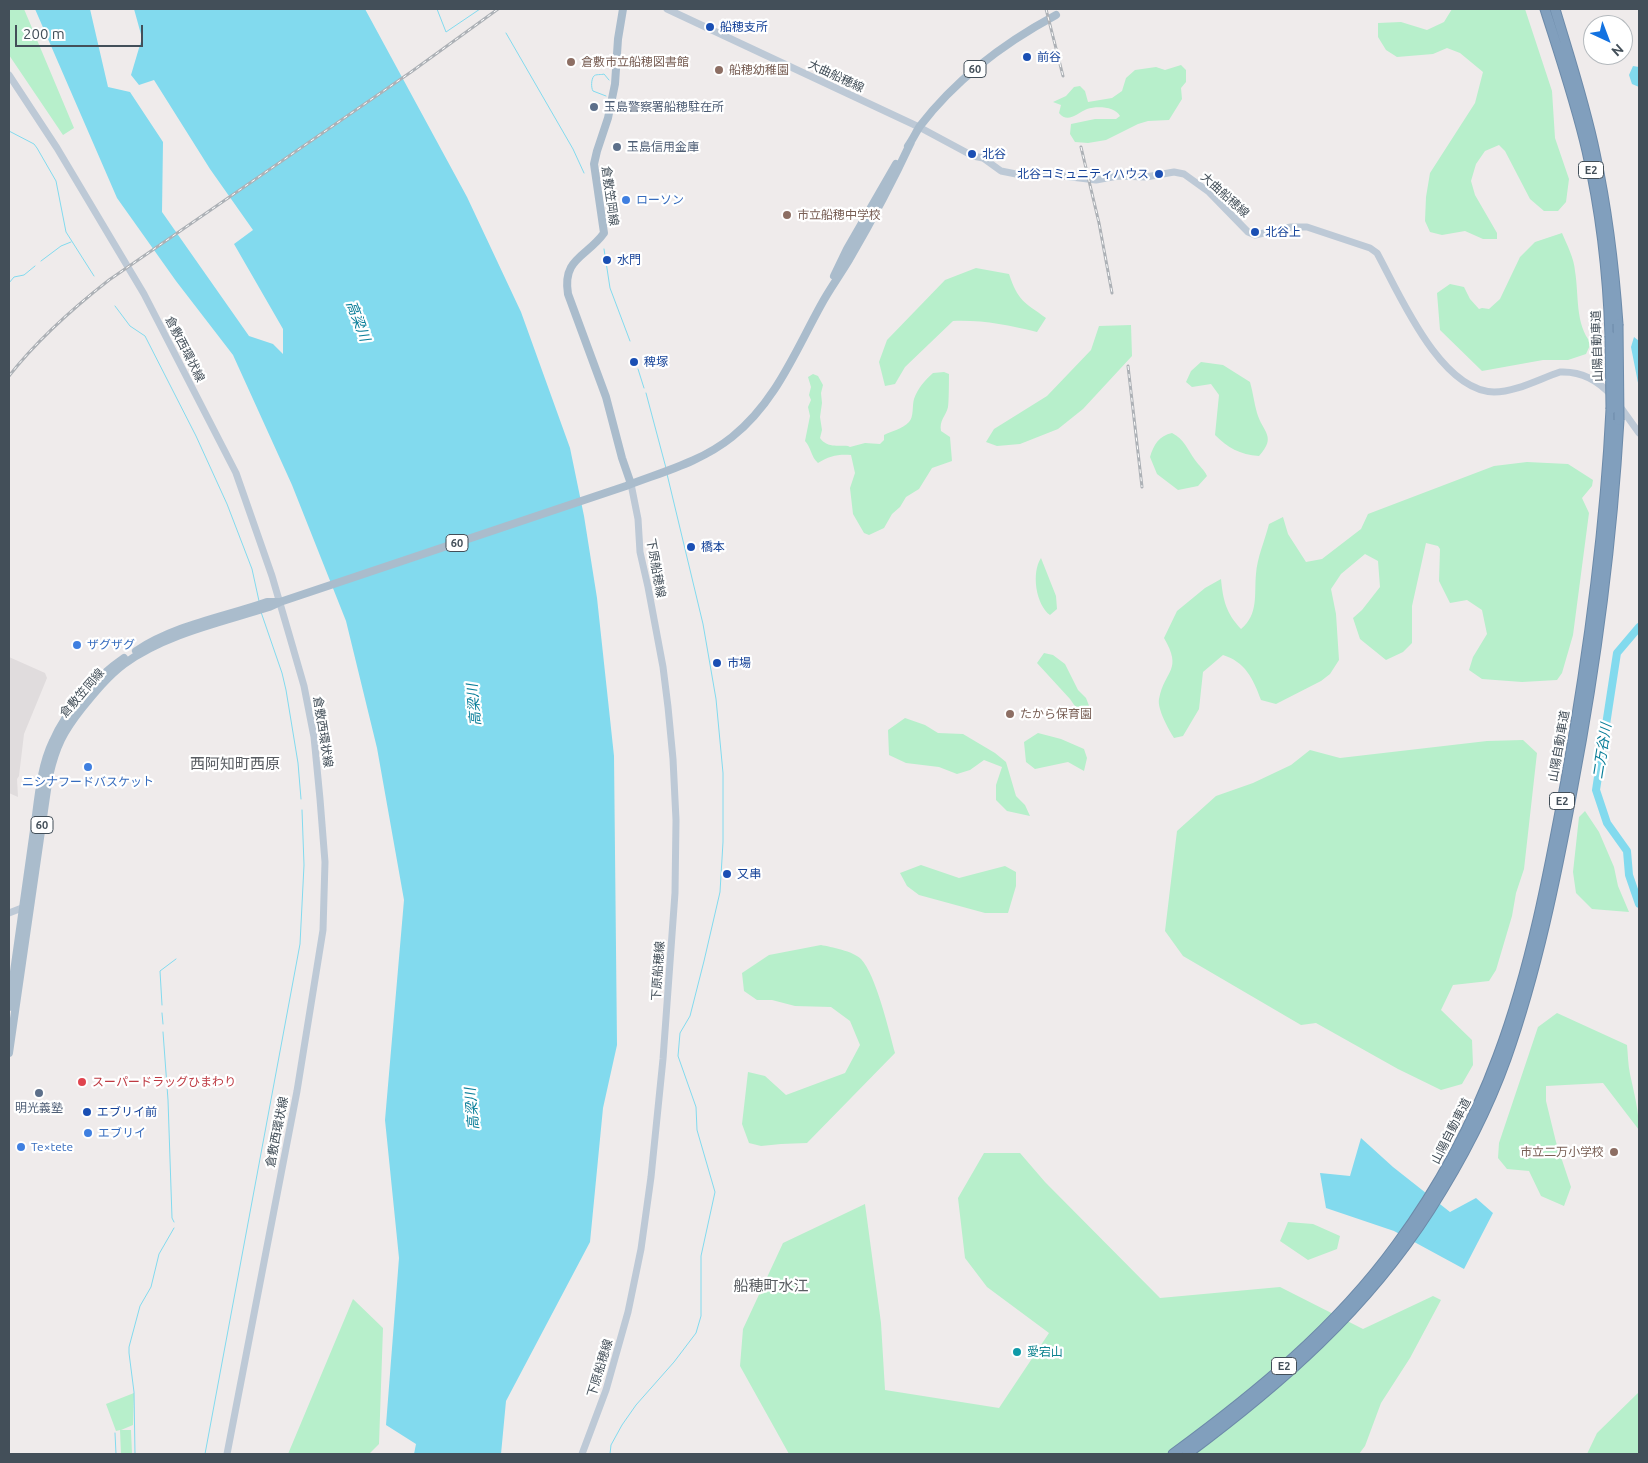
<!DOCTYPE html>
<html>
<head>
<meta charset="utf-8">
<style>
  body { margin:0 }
  #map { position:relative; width:1648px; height:1463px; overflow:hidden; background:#efebeb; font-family:Ubuntu,sans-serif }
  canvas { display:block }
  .frame { position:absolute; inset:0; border:10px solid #434f59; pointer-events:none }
  .north { position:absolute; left:1583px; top:15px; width:50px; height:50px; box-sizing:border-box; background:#fff; border:1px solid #b4b9bd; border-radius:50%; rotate:137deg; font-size:14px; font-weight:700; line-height:20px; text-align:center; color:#434f59 }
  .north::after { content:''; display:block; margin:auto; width:18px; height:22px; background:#1372e1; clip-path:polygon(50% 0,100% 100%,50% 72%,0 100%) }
  .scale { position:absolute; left:15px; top:25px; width:128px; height:22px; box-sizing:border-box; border:2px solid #434f59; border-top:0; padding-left:6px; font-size:15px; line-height:18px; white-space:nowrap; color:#434f59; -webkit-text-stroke:4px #fff; paint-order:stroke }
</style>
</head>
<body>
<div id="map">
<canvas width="1648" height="1463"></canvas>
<div class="frame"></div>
<div class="north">N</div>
<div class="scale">200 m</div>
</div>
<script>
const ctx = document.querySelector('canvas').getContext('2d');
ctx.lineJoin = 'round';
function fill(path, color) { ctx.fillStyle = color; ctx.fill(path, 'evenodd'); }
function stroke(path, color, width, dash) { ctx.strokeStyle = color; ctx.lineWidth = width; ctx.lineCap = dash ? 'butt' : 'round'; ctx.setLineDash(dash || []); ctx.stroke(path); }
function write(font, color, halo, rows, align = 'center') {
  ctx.font = font + ' Ubuntu,"Noto Sans JP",sans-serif'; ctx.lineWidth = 4.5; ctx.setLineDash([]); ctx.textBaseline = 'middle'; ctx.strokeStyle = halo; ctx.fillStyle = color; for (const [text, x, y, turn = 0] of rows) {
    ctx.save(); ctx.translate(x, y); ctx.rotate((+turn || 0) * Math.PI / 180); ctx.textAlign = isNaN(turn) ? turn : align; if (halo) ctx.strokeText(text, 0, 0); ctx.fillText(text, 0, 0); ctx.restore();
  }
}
fill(new Path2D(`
  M9,657L45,673L47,678L24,734L19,776L17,779L18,797L9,793Z`), '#e0dcdd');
fill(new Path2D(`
  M9,9H24L74,128L63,135L9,55Z
  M1452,9H1525L1552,91L1555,138L1569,179L1566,202L1558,211H1544L1530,199L1505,151L1499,145L1485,151L1476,164L1471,181L1475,195L1497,233V239H1483L1465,231L1442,235L1430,232L1425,221L1426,197L1430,173L1475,103L1483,72L1460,53L1447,48L1433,54L1397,57L1386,50L1378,37V23L1401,22L1427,30L1444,22Z
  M1181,65L1186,70V82L1181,88L1182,99L1169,120L1148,121L1138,124L1106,140L1088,143L1075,142L1070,134L1071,124L1095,119H1116L1120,116C1115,106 1096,106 1087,109C1077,113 1068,124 1059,113L1061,105L1053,102L1066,96L1074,87L1080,86L1085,91L1088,102L1112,98L1122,91L1126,78L1135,70L1156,67L1165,70Z
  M1562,233C1567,245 1574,258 1575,271C1579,295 1575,324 1591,343L1586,354L1568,360H1543L1482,371L1440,330L1437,293L1450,284L1464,287L1470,299L1479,309L1482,308L1489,309L1500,299L1520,257L1535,242Z
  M976,268L1009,274C1018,301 1024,302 1046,318L1037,332C1007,325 984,320 953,321L905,367L895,384L885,386L879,362L887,340L945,280Z
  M1131,325L1132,356L1083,409L1058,429L1020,444L997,446L986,442L994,429L1047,396L1091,350L1099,326Z
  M1201,362L1223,365L1250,382C1253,392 1254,403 1257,413C1263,433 1277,436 1259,456C1240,455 1227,447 1215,435L1219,395L1211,384L1192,387L1186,382L1191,371Z
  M944,372L949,374C949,376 949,404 948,407C946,416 939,420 941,431L950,437L952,461L932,468L919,489L906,497L900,507L892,514L884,528L869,535L864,533L853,514L850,488L855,473L851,455C838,454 829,456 818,463C811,457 811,447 805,441L810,416L808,407L811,400L809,395L811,387L808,377L813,374L818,376L823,385L821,393L822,403L820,417L822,430L820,438C827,448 837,445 848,446L850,447L865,443L880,444L884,440V435C892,431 902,429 909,422C914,417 912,406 914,399C918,388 925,380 933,373Z
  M1172,433C1184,439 1188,450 1195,460C1199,466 1204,469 1207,476L1198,486L1178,490L1157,474L1150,457C1154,444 1159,436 1172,433Z
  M1527,462L1568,464L1593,480L1592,486L1582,498L1589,513L1573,635L1562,673L1557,680L1522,682L1482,679L1469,670L1473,657L1487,634L1482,610L1467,600L1450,603L1439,581L1440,549L1438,546L1426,543L1412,606V643L1403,652L1386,660L1360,639L1353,618L1362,610L1380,587L1378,561L1365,554L1341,574L1331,589L1336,614L1339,660L1330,674L1321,681L1276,704L1261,700C1253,678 1245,662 1223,655L1203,672L1199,709L1183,736L1174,738C1169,730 1157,709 1159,699C1165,669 1183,671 1164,638L1177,611L1205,588L1221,579C1223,600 1226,613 1241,629C1259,614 1254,594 1256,574C1257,558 1265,540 1269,524L1283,517L1288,534L1306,562L1322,559L1361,529L1368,514L1494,466Z
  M1041,558L1056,596L1057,609L1050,615C1036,605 1031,573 1041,558Z
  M1044,653L1053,655L1065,664L1078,690L1086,698L1093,716L1081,715L1070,699L1037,663Z
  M905,718L925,725L938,733L963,734L995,753L1006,762L1016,796L1025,805L1030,816L1007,811L996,800V785L1002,767L984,760L970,770L957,774L939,767L906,763L889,755L888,730Z
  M1038,733L1061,739L1084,749L1087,758L1084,771L1068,762L1035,769L1026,762L1024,742Z
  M1523,740L1537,753L1524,869L1516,893L1512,916L1496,970L1489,981L1453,985L1441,1010L1472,1040L1473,1065L1462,1084L1441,1090L1398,1069L1316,1023L1301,1025L1183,956L1165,931L1177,831L1216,796L1253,783L1291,765L1310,750L1340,758L1487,741Z
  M1585,811L1599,832L1614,867L1618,886L1629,912L1592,909L1576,893L1573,872L1579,817Z
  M921,865L959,878L1005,866L1016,872V886L1008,913H985L919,895L907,886L900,873Z
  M821,945C831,947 853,951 861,959C876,975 889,1031 895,1053L807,1143L781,1144L761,1146L749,1143L742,1124L748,1072L765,1076L786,1095L845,1073L860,1045L850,1021L831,1007L795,1006L772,1000H757L744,991L742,973L769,955Z
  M1557,1013L1627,1045C1628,1055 1628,1065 1630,1074C1634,1093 1639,1111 1639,1130L1603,1083L1546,1086V1101L1556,1142L1571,1187L1564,1206L1541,1196L1529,1171L1507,1169L1498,1158L1499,1143L1538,1027Z
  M984,1153H1020L1045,1182L1160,1298L1280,1287L1363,1329L1433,1296L1441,1300L1410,1358L1381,1403L1365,1446L1359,1454H789L740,1366L743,1329L783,1243L865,1204L881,1323L885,1390L999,1408L1049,1333L987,1287L965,1258L958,1198Z
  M1288,1222L1313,1224L1340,1236L1337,1249L1308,1260L1280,1241Z
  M353,1299L383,1328L379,1444L369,1454H288Z
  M1639,1392V1454H1587L1597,1433Z
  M134,1393L133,1425L121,1430H131L132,1454H121L120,1430L116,1431L106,1404Z`), '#b7efcb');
fill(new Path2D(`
  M35,9H90L108,87L130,92L163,142L162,212L249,336L273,344L283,354V329L234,244L253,230L210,169L154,80L139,85L131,75L142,38L134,9H365L467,197L521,312L570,448L584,516L597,598L614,756L617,1045L603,1108L590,1242L506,1401L501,1454H414L416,1444L386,1425L399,1258L385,1120L404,900L377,748L346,621L292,485L233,355L176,281L117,198Z
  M1633,66L1639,67V87L1632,84L1629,75Z
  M1634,337L1639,341V388L1631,347Z
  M1361,1138L1393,1167L1450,1212L1476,1198L1493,1213L1464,1269L1394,1231L1326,1208L1320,1173L1350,1176Z`), '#82daee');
stroke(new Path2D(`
  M437,9L446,32L480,9
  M506,33L573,149L584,173
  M606,96L593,91C591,88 591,79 594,76C595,74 602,75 604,74L609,80
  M9,131L34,144L37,148L56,181L66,232L94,276
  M604,249L610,288L630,341
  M41,261L61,246L71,242
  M9,283L14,277L24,275L35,266
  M115,306L130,326L145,336L196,436L227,504L252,569L259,601
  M638,369L644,388
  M646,393L666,468
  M261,612L282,673L286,690L298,763L301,799
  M162,1005L160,971L176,959
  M162,1013L163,1024
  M163,1032L168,1100L172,1218L174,1222
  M115,1433L116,1454
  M135,1454L134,1392L129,1353V1347L140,1306L151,1287L159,1254L174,1228
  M205,1454L300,944L304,865L302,810
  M610,1454L611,1445L622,1425L636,1405L674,1362L696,1333L701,1316V1256L715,1192L697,1130L696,1107L678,1056L680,1033L690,1016L704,961L720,892L723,842V773L716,699L703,624L667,474`), '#82daee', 1);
stroke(new Path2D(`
  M1639,627L1617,653L1596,790L1607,823L1627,851L1629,875L1639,904`), '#82daee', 8);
const highway = new Path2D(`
  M1545,9C1560,56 1576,103 1587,151C1601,212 1608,274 1610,336
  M1555,9C1569,56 1585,104 1595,153C1607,209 1614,266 1618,324
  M1173,1454C1256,1393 1336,1328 1397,1244C1439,1187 1473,1123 1498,1056C1531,968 1549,872 1566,780C1588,657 1605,533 1611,409
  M1187,1454C1281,1384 1366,1310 1430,1210C1460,1163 1487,1112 1506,1059C1537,971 1556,878 1573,786C1596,665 1612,542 1619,420`);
stroke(highway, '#6c8aa9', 11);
stroke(new Path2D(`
  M667,9L919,127L973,156L983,158L1001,171L1021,175L1046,174L1096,180L1118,176L1146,177L1174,172L1184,174L1209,192L1248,232L1255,235L1291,227H1307L1370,248L1377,253C1399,293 1440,391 1494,392C1516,392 1539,379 1560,372C1582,371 1598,380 1612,396
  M9,75L57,148L144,294L236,473L272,576L291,641L304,686L314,737L320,799L325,862L323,930L297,1091L227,1454
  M1619,405L1639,433
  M9,913L27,906
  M582,1454L606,1390L628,1312L641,1249L651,1177L663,1059L675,893L676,820L673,759L668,707L663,667L648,587L640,552L638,519L631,484`), '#bdc9d6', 7);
stroke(new Path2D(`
  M623,9L618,39L615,84L608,118L597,151L594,164L604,233C587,257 562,258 568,294L606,397L622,458L631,484
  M908,146C913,139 916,132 920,126C956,79 1004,43 1056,15
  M834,276L847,249L896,164
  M136,651C175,625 224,617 267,602H278
  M9,1007C17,950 25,894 33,837C38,806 39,770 53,741C67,709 95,678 124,658
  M9,1053L49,776C56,746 63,732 82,708C95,692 108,676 124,664C165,634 222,622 269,607L280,602L626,486C662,472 701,462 732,437C775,403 795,352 821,305C829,290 840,275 849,260C871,222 892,183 911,142`), '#aabccc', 8);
stroke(highway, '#819fbd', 9);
const rail = new Path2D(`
  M1046,9L1063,76
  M1081,147L1099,223L1112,293
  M1128,366L1142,487
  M9,376C38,339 72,309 109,280L411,72L498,9`);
stroke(rail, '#adb1b6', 3);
stroke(rail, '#fff', 1, [4]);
const highwayBridge = new Path2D(`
  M1618,324L1619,420
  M1610,336L1611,409`);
stroke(highwayBridge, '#6c8aa9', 11, []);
stroke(highwayBridge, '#819fbd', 9);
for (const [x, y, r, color] of [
  [710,27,5,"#1a4fb4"],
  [1027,57,5,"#1a4fb4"],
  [571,62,5,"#8d6e63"],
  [719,70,5,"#8d6e63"],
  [594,107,5,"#5c6f8a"],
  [617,147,5,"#5c6f8a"],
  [972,154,5,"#1a4fb4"],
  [1159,174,5,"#1a4fb4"],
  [626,200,5,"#3f7fe0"],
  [787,215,5,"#8d6e63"],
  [1255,232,5,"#1a4fb4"],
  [607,260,5,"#1a4fb4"],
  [634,362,5,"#1a4fb4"],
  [691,547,5,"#1a4fb4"],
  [77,645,5,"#3f7fe0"],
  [717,663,5,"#1a4fb4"],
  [1010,714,5,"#8d6e63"],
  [88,767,5,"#3f7fe0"],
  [727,874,5,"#1a4fb4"],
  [82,1082,5,"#e0444e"],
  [39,1093,5,"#5c6f8a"],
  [87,1112,5,"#1a4fb4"],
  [88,1133,5,"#3f7fe0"],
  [21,1147,5,"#3f7fe0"],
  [1614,1152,5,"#8d6e63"],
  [1017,1352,5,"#0f9aa8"]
]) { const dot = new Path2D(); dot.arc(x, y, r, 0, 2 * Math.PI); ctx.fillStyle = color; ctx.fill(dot); stroke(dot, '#fff', 2); }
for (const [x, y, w] of [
  [975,69,22],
  [1591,170,25],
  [457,543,22],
  [1562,801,25],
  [42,825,22],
  [1284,1366,25]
]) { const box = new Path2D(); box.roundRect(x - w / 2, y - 8.5, w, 17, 4); ctx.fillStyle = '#fff'; ctx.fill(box); stroke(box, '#434f59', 1); }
write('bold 11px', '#434f59', null, [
  ["60",975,69],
  ["E2",1591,170],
  ["60",457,543],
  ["E2",1562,801],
  ["60",42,825],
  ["E2",1284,1366]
]);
write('12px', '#164399', '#fff', [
  ["船穂支所",720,27],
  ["前谷",1037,57],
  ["北谷",982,154],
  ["北谷コミュニティハウス",1149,174,"right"],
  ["北谷上",1265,232],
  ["水門",617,260],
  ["稗塚",644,362],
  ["橋本",701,547],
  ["市場",727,663],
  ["又串",737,874],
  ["エブリイ前",97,1112]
], 'left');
write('12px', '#785e54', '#fff', [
  ["倉敷市立船穂図書館",581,62],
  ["船穂幼稚園",729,70],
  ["市立船穂中学校",797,215],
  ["たから保育園",1020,714],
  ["市立二万小学校",1604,1152,"right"]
], 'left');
write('12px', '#434f59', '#fff', [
  ["大曲船穂線",836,76,25],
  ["大曲船穂線",1225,195,42],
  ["倉敷笠岡線",610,196,82],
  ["山陽自動車道",1597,346,-92],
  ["倉敷西環状線",185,349,63],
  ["下原船穂線",656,568,80],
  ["倉敷笠岡線",82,693,-49],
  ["倉敷西環状線",323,732,81],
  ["山陽自動車道",1559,746,-80],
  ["下原船穂線",658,971,-86],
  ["山陽自動車道",1451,1131,-63],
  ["倉敷西環状線",277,1132,-79],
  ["下原船穂線",600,1368,-73]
]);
write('12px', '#4e5e75', '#fff', [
  ["玉島警察署船穂駐在所",604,107],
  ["玉島信用金庫",627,147],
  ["明光義塾",39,1108,"center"]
], 'left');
write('12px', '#366cbe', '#fff', [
  ["ローソン",636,200],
  ["ザグザグ",87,645],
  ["ニシナフードバスケット",88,782,"center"],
  ["エブリイ",98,1133],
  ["Te×tete",31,1147]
], 'left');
write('12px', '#be3a42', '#fff', [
  ["スーパードラッグひまわり",92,1082]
], 'left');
write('12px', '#0d838f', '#fff', [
  ["愛宕山",1027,1352]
], 'left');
write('italic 14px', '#097e99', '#fff', [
  ["高梁川",358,321,69],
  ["高梁川",474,705,-95],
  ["二万谷川",1602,751,-81],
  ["高梁川",472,1109,-95]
]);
write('15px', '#585c61', '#fff', [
  ["西阿知町西原",235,764],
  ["船穂町水江",771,1286]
]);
</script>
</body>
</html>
